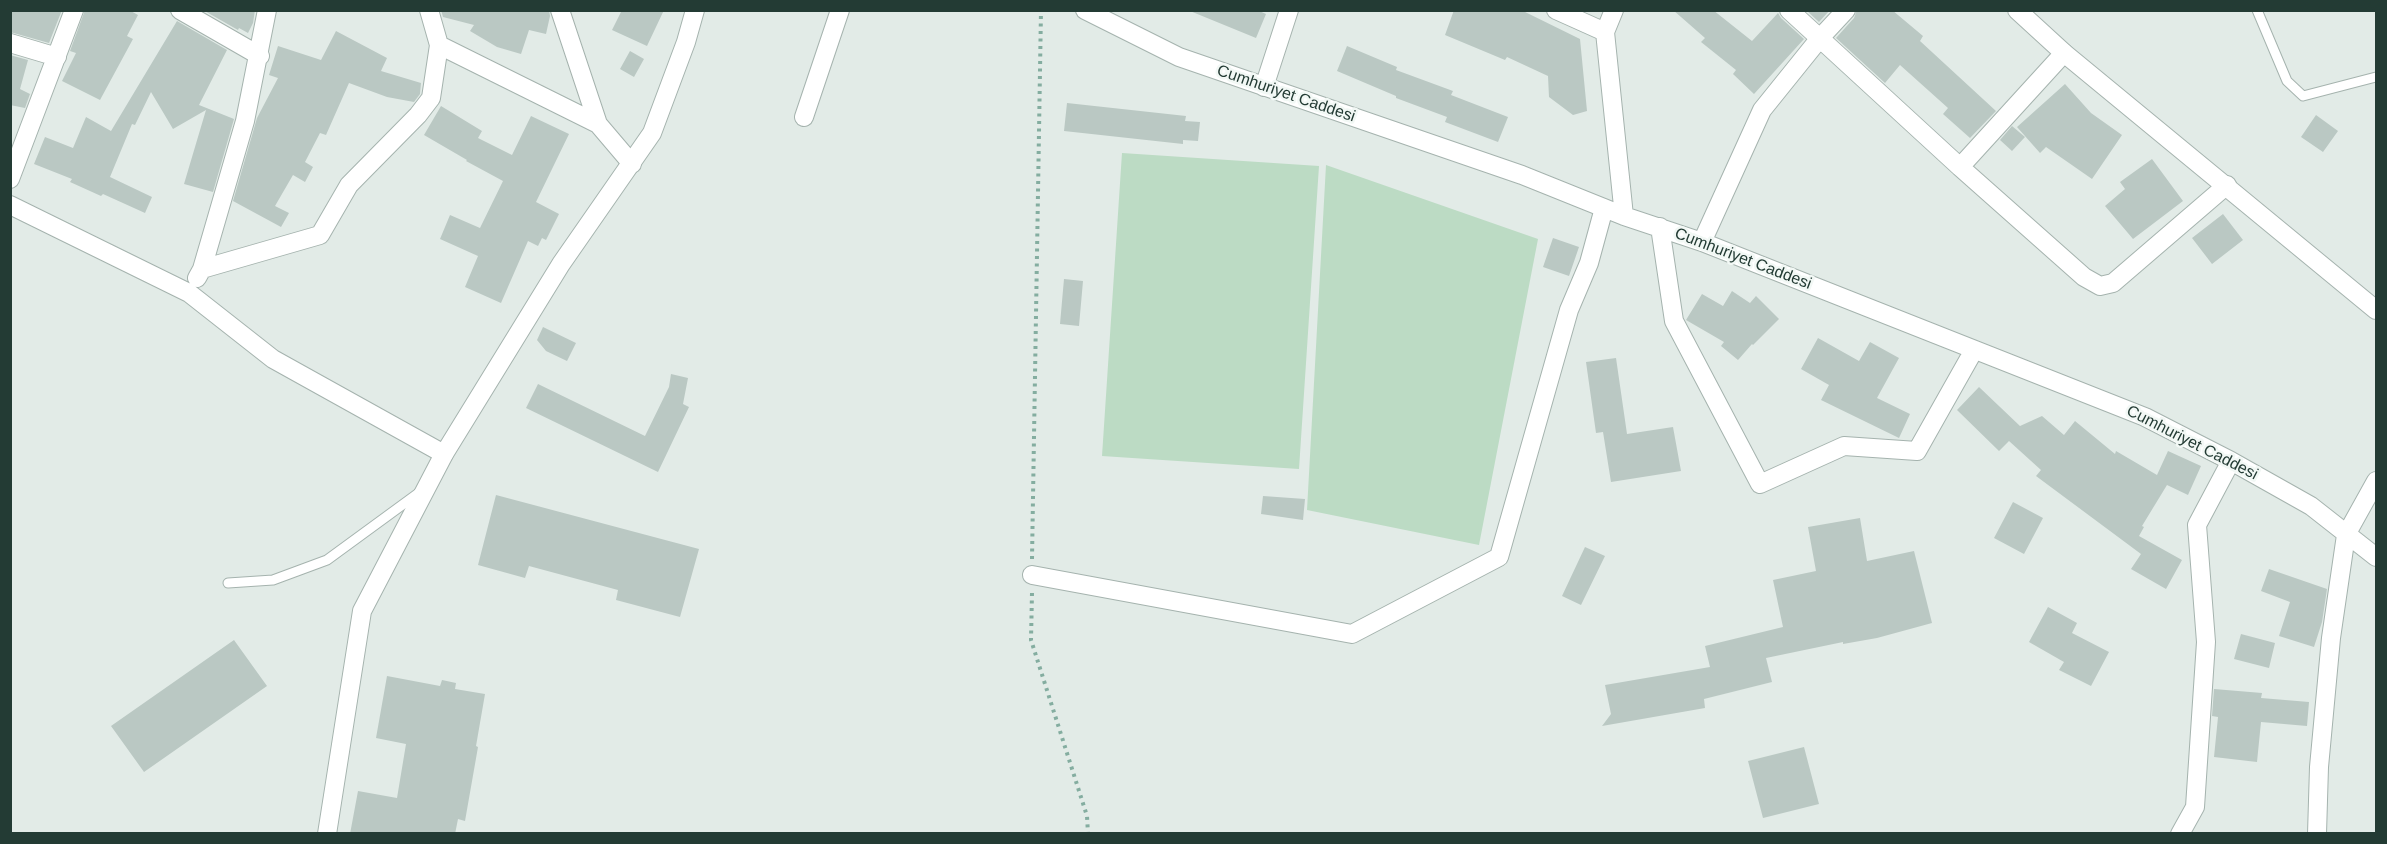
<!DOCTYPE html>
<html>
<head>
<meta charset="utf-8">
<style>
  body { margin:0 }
  #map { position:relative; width:2387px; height:844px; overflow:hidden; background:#e2ebe7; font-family:Arial,sans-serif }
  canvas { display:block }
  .frame { position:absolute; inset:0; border:12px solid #233b34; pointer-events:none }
</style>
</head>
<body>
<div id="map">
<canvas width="2387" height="844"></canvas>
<div class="frame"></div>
</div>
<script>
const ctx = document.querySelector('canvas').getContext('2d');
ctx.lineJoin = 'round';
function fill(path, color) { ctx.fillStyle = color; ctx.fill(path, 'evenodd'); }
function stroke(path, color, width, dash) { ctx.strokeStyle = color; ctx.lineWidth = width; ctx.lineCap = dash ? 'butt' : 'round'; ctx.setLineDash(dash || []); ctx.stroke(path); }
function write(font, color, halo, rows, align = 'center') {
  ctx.font = font + ' Arial,sans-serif'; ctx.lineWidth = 5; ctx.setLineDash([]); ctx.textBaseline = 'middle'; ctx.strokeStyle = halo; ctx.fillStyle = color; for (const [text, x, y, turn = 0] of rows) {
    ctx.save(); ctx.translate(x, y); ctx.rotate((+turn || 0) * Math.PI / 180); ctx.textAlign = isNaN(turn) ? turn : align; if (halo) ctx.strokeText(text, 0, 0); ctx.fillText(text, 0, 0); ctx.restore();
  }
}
fill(new Path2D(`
  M1122,153L1319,166L1299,469L1102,456Z
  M1326,165L1538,239L1479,545L1307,510Z`), '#bcdbc4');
fill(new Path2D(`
  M10,10H62L49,43L10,32Z
  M85,10H129L138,15L127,36L133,39L100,100L62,81L76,53L70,51Z
  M203,10H255L253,23L248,33L239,28L238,30Z
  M441,10H549L550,16L546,34L529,30L521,54L497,47L470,31L474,25L443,17Z
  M622,10H664L647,46L612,30Z
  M1257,10L1266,14L1256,38L1190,11Z
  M1454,10H1521L1580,39L1587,111L1573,115L1549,97L1548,76L1507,57L1505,60L1445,35Z
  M1673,10H1713L1752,41L1778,13L1781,18L1804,39L1754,94L1733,74L1736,70L1701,42L1705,38Z
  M1806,10H1830L1819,22Z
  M1857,10H1892L1923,36L1920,41L1996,111L1970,138L1943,114L1948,108L1900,65L1885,83L1836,38L1854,18Z
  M177,21L227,50L199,105L234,119L213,192L184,184L206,110L173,129L151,92L135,125L132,124L110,177L152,197L145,213L103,194L101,196L70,182L72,179L34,164L45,137L73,148L86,117L111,131Z
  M336,31L387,58L381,71L421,83L420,94L414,102L387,97L349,83L326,135L320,133L305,162L313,167L305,182L293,175L275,206L289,213L281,227L233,201L257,118L278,78L269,75L278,46L321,60Z
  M1347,46L1397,67L1396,70L1453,91L1451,95L1508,117L1498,142L1445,122L1447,117L1396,98V96L1337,71Z
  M630,51L644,59L634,77L620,69Z
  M10,55L28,60L20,89L30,94L25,108L10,105Z
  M2065,84L2091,113L2122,135L2092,179L2046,147L2040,153L2017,127Z
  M1067,103L1186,116L1185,121L1200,122L1198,141L1183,140V144L1064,131Z
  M441,106L482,131L478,138L512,155L531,116L569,134L536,202L559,214L546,240L542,238L538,246L528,241L501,303L465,287L478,256L440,239L450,215L480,228L503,181L466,161L467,160L424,135Z
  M2316,115L2338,131L2323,152L2301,137Z
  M2012,126L2025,137L2012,151L2000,140Z
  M2152,159L2183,201L2133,239L2105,206L2125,189L2120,182Z
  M2223,214L2243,240L2212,264L2192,238Z
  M1553,238L1579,247L1569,276L1543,267Z
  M1064,279L1083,281L1079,326L1060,324Z
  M1732,291L1750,303L1756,296L1779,319L1753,345L1752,344L1738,360L1721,346L1724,342L1686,320L1702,294L1723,306Z
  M543,327L576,343L567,361L546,351L537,340Z
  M1818,338L1859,361L1870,342L1899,358L1877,398L1910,414L1899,438L1821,400L1829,385L1801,369Z
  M1616,358L1627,434L1673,427L1681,471L1611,482L1603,432L1596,433L1586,362Z
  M671,374L688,378L683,404L689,407L658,472L526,408L538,384L645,436L669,387Z
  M1979,387L2020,426L2042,416L2064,435L2075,421L2115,454L2116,451L2157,475L2168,451L2201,466L2188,495L2167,485L2142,526L2144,527L2139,536L2182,560L2166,589L2131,569L2141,554L2036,476L2041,470L2009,441L1999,451L1957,410Z
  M496,495L699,549L680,617L616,600L618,590L529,566L525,578L478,565Z
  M1263,496L1305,499L1303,520L1261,514Z
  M2013,502L2043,518L2024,554L1994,538Z
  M1860,518L1867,561L1914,551L1932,623L1877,638L1843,644V642L1766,658L1772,682L1704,699L1705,708L1602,726L1611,714L1605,685L1710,667L1705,646L1783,627L1773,580L1816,571L1808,527Z
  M1585,547L1605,556L1581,605L1562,596Z
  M2269,569L2327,589L2322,622L2314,647L2279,636L2290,602L2261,591Z
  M2048,607L2077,623L2072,633L2109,652L2091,686L2059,670L2064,662L2029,642Z
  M2241,634L2275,643L2269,668L2234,659Z
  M234,640L267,686L144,772L111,726Z
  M387,676L440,686L442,680L456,683L455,689L485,694L476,746L478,747L465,821L458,819L455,834H350L358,791L397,798L406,744L376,738Z
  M2214,689L2262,693L2261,698L2309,702L2307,726L2261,722L2257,762L2214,757L2218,717L2212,716Z
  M1804,747L1819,804L1763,818L1748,761Z`), '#bac8c3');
const service = new Path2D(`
  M2257,10L2287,81L2303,96L2376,77
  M228,583L273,580L327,560L420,492`);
const minor = new Path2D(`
  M180,10L260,56
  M560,10L598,124L632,164
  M1085,10L1179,57L1522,175L1624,216L1702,242L2145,417L2231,461L2311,506L2376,557
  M1556,10L1605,32
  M1614,10L1605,32L1624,216
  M1789,10L1960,167L2064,53
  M10,43L57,57
  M439,45L598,124
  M1264,87L1289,10
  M804,117L840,10
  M1960,167L2084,277L2100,286L2113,283L2227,185
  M10,179L74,10
  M10,205L189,293L273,359L444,454
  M1660,227L1674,321L1760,484L1844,446L1917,451L1974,350
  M1702,242L1762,110L1820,38L1846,10
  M202,269L320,235L349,185L418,115L431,98L439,45L429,10
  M197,278L202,269L245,121L267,10
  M1032,575L1352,634L1499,557L1569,310L1589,263L1604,208
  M2180,834L2195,807L2206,642L2197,525L2231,461
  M2317,834L2319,767L2331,638L2346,535L2376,481`);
const tertiary = new Path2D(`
  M2017,10L2064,53L2376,310
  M327,834L362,611L444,454L561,264L652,133L686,42L695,10`);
stroke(service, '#a5b3ae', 11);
stroke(minor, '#a5b3ae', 20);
stroke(tertiary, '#a5b3ae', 20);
stroke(new Path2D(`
  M1032,559L1041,10
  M1032,593L1031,640L1087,816L1088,834`), '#84ada0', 4, [3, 4.5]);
stroke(service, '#fff', 9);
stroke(minor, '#fff', 18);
stroke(tertiary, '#fff', 18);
write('16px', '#233b34', '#f2f8f5', [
  ["Cumhuriyet Caddesi",1286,94,19],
  ["Cumhuriyet Caddesi",1743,259,21],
  ["Cumhuriyet Caddesi",2192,443,27]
]);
</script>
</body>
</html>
